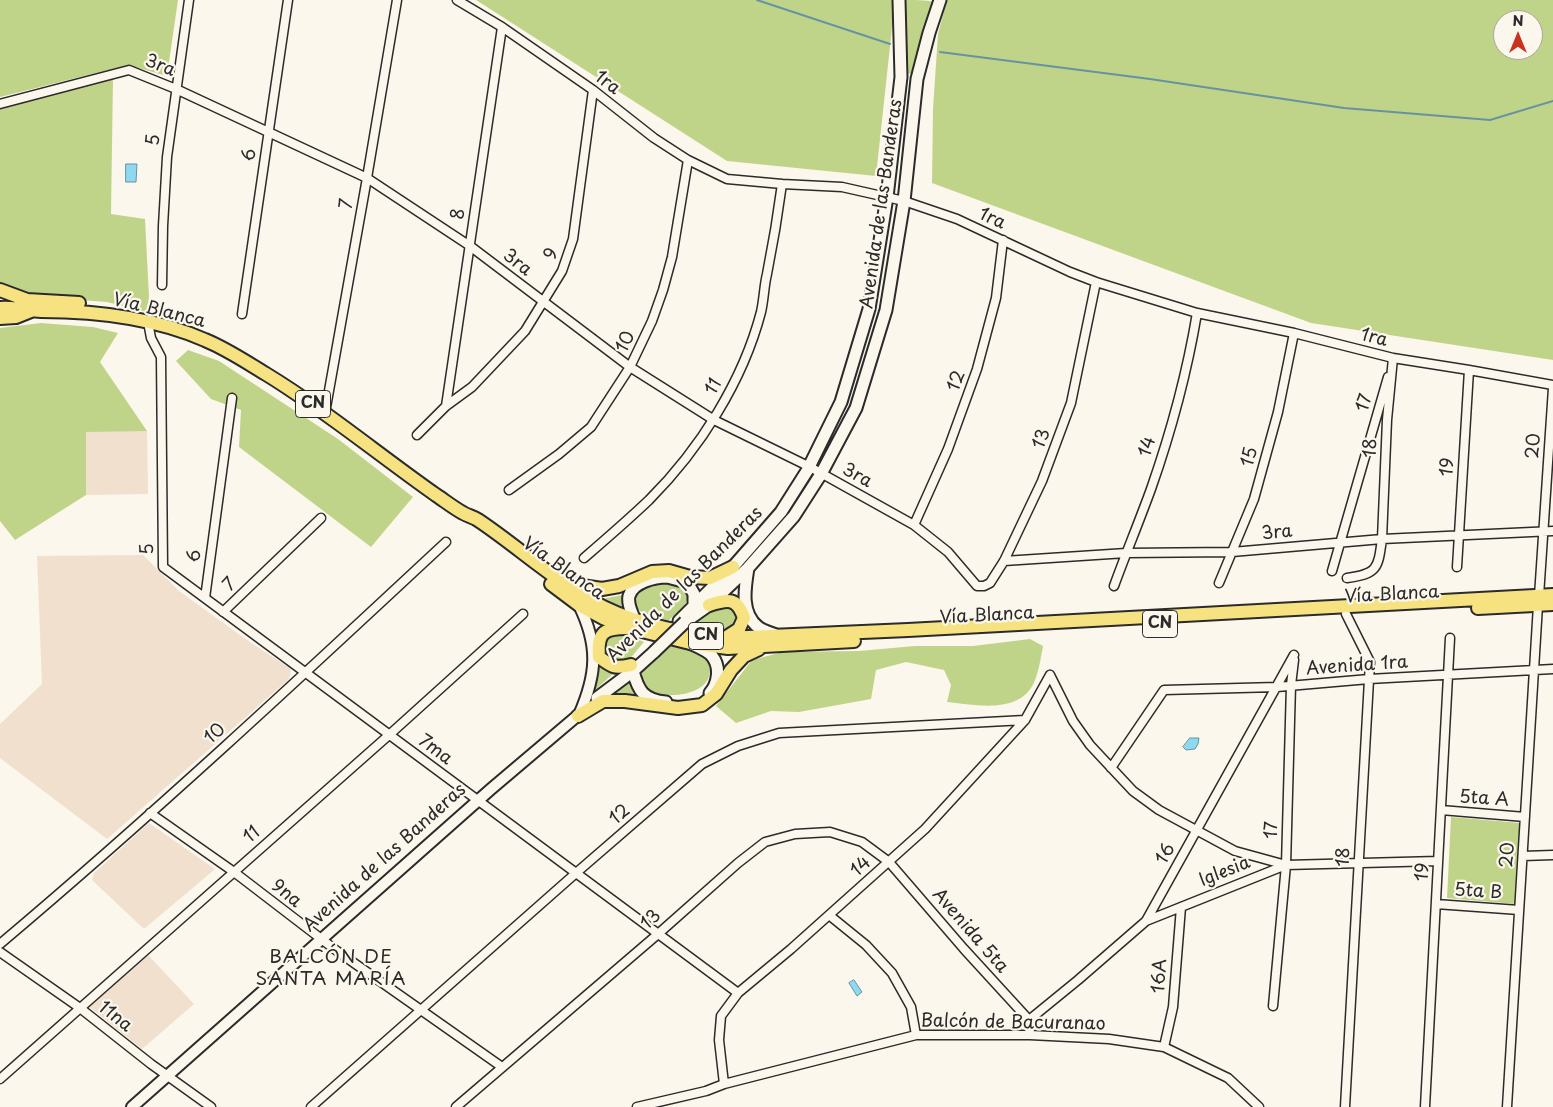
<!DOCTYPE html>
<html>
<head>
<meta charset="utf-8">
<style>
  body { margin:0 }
  #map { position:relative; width:1553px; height:1107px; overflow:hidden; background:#fbf7ec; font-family:"Playpen Sans",sans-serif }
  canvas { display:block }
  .north { position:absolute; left:1493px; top:10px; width:50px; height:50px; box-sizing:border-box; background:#fbf7ec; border:1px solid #a8a59f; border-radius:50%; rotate:0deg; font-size:14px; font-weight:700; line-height:20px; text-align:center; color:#2b2b2b }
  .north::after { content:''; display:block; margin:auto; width:18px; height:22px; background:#c8321e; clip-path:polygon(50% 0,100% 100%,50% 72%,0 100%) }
</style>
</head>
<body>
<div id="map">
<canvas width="1553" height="1107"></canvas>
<div class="north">N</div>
</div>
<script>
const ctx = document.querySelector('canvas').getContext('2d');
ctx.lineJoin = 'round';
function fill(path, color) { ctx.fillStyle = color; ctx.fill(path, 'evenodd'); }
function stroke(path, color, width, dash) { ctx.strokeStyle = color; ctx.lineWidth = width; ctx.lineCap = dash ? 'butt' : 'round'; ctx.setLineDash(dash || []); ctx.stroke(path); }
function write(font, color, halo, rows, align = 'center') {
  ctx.font = font + ' "Playpen Sans",sans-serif'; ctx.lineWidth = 4.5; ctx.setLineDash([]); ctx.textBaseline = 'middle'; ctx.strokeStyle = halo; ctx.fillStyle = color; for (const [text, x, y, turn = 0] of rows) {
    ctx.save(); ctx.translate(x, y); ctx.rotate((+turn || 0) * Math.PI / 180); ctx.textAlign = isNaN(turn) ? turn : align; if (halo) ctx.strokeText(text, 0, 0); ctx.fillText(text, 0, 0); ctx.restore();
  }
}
fill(new Path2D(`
  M85,431H147L148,494L86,495Z
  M143,555L179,591L244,638L291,669L289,679L107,839L0,758V724L42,684L37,556Z
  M149,823L215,869L144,929L92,880L94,873Z
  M148,955L194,1004L142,1049L88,1006Z`), '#f0e0cd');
fill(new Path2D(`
  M0,0H178L167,76L128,65L0,97Z
  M476,0H895L876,176L727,161Z
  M905,0C912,0 927,0 934,2V5L912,73L909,74L907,72Z
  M947,0H1553V360L1311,323L932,183L933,109L938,34ZM1503,20H1533V50H1503Z
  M113,78L111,214L145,219L149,297L147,312L107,302L28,296L0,284V107Z
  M41,323L93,327L118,333L100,362L147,431L86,432V495L15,540L0,521V328Z
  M188,350L219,361L338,439L413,497L371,547L239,447L241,410L211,399L176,361Z
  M665,581L687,587C692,604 679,611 668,621L643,613L634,607L632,599C640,585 649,583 665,581Z
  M622,595L625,610L602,599Z
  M722,604L738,611V625L726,632L690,627L714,608Z
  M625,634L644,642C627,661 630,666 604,656L606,635Z
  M1030,639L1043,646C1041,657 1039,670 1035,680C1022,715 976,705 947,702L951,685L944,670L906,662L876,670L871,699L799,712L771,711L736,723L716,706L752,660L783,652L859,651L915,646H973Z
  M668,644C678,646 690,648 698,652C706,656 710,663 710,671C709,696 666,700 648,690C642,686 640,680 638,674Z
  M600,665L616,671L594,691Z
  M628,679L635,696H608Z
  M1451,817L1520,823L1515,904L1447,898Z`), '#c0d489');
const water = new Path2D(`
  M126,164H137L136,182H126Z
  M1190,738H1199L1198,744L1195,749L1186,750L1183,747Z
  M854,980L862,992L857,996L849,983Z`);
fill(water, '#8fd9f0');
stroke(water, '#6793a1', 1);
stroke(new Path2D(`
  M757,0L890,44
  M940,52L1150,79L1344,108L1490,120L1553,101`), '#6793a1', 2);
const minor = new Path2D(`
  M457,0L502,27L593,90L654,138L688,160L727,179L782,184L842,187L904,201L957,219L1070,272L1096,282L1197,313L1294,333L1393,358L1469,370L1553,385
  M0,104L129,70L176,89L367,178L470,246L630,367L714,420L810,467L914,525L948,552L977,586H984L990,583L1004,561L1042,481L1071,403L1096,282
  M162,285L163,226L167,157L189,0
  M242,314L288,0
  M148,322L151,338L161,357L163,567L738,993
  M446,406L502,27
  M325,413L367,178L397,0
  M417,435L446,406L472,387L525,331L562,271L573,239L593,90
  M509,490L559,454L591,427L630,367L652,321L663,290L672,257L688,160
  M914,525L948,449L977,369L996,298L1003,240
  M584,558C606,539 628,520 649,500C700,449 743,381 761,312C764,299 764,286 767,274C773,244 778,214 782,184
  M1004,561L1126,553L1232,552L1382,539L1553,531
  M1457,567L1469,370
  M1332,571L1388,377
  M1347,578C1378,574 1378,568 1382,539L1387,420L1393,358
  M1219,583L1254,499L1278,412L1294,333
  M1114,586C1126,553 1139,522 1151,489C1171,432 1187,373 1197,313
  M1539,596L1553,388
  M205,598L232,398
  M223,612L321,518
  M1050,675L1073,721L1090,745L1133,791L1159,810L1235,851L1286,865
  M1111,768L1164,690L1277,687L1369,679L1553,669
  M1441,810L1525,817
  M150,813L234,872L337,951L502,1067
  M1523,856L1553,855
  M1436,904L1519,910
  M829,915L866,945L892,973L911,1007L916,1035
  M1146,921L1286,865L1438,861
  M0,944C153,815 300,678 446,542
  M0,952L80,1008L151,1064L211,1107
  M1273,1006L1286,865L1291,685L1294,660
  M1030,1035L1029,1020L1078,980L1146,921L1294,655
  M1164,1047L1173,1007L1181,907
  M0,1079L389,735L523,614
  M724,1084L719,1040L721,1016L738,993L791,949L925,829L1025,720L1050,675
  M311,1107L576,873L702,764L738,746L779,733L1025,720
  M456,1107L658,934L738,863L765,842L795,834L830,832L862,842L889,862L964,949L1029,1020
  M637,1107L706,1091L724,1084L916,1035H1030L1109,1039L1164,1047L1228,1078L1259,1107
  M1345,1107L1370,662L1346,614
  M1425,1107L1450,638
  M1507,1107L1538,605`);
const tertiary = new Path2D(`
  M579,715C597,674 599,646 579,605
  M132,1107L491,789L583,711`);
const secondary = new Path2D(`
  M748,568C745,587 740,613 758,627C763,631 771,633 776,635
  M634,619C632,612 627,604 629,596C633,582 655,577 667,577C673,578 681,581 687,582L694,594V604
  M679,621L733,567L781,512L807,471L841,402L869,309L887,197L901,77L899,0
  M685,622L709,605L748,568L794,516L821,474L856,408L886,310L904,201L917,79L929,33L940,0
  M692,644C698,647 708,651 712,656C721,667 718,684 710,693
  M633,671C638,690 643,700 666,702
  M597,698L633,671L654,652`);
const trunk = new Path2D(`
  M0,290L27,300L79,303
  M0,308C14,307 27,310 41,311C95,311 155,318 205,340C227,349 246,362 266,374C325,410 379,455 436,495C445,501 454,508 463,513C468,516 474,517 478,520C517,546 551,578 592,601C631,624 681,633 725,638L908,630L1553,595
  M0,318L16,317L31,311
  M570,582L582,586L602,589L619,586L652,572L669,571L690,577L710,578L733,567
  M551,584L579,605L603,618L630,628L690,643L728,648L854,641
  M709,605C728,599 737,597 744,618L739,629L725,638
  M1478,608L1553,604
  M627,628C603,628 597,633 599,657C612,667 615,669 631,665
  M578,716L603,701H625L678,708L702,705L716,694L731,670L744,656L759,649`);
stroke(minor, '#2b2b2b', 11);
stroke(tertiary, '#2b2b2b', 14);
stroke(secondary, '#2b2b2b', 15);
stroke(trunk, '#2b2b2b', 16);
stroke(minor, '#fbf7ec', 8);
stroke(tertiary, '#fbf7ec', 10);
stroke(secondary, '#fbf7ec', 11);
stroke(trunk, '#f7e281', 12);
const secondaryBridge = new Path2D(`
  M654,652L685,622`);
stroke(secondaryBridge, '#2b2b2b', 15, []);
stroke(secondaryBridge, '#fbf7ec', 11);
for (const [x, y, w] of [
  [313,404,35],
  [1160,624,35],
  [706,636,35]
]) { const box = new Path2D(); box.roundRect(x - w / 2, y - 13.5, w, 27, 4); ctx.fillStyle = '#fbf7ec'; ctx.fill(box); stroke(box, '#2b2b2b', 1); }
write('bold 16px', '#2b2b2b', null, [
  ["CN",313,404],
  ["CN",1160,624],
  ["CN",706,636]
]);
write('18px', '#2b2b2b', '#fbf7ec', [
  ["3ra",160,66,22],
  ["1ra",607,83,37],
  ["5",154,140,-82],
  ["6",250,155,-82],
  ["7",347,204,-80],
  ["Avenida de las Banderas",882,204,-82],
  ["8",459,214,-82],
  ["1ra",992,219,25],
  ["9",552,254,-68],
  ["3ra",517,263,38],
  ["Vía Blanca",159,311,14],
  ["1ra",1374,338,14],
  ["10",626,342,-64],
  ["12",957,381,-70],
  ["11",714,387,-62],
  ["17",1365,403,-74],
  ["13",1042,439,-69],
  ["20",1534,446,-86],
  ["14",1148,447,-72],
  ["18",1371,448,-87],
  ["15",1250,457,-75],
  ["19",1448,467,-86],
  ["3ra",857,476,29],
  ["3ra",1277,533,-5],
  ["5",148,549,-91],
  ["6",195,556,-82],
  ["Vía Blanca",563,569,35],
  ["7",230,585,-44],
  ["Avenida de las Banderas",685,585,-45],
  ["Vía Blanca",1392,595,-3],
  ["Vía Blanca",987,616,-3],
  ["Avenida 1ra",1357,666,-4],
  ["10",215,734,-42],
  ["7ma",435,750,37],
  ["5ta A",1484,799,4],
  ["12",620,815,-41],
  ["17",1272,830,-88],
  ["11",252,835,-41],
  ["16",1166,854,-61],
  ["20",1508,855,-86],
  ["18",1344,857,-87],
  ["Avenida de las Banderas",385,858,-42],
  ["14",861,867,-42],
  ["Iglesia",1225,872,-22],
  ["19",1423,872,-87],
  ["5ta B",1478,892,4],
  ["9na",286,894,38],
  ["13",651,920,-42],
  ["Avenida 5ta",970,931,49],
  ["16A",1160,976,-87],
  ["11na",115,1017,38],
  ["Balcón de Bacuranao",1013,1023,1]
]);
ctx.letterSpacing = '1px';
write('19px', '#2b2b2b', '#fbf7ec', [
  ["BALCÓN DE",331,958],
  ["SANTA MARÍA",331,980]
]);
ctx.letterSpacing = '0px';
</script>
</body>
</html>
